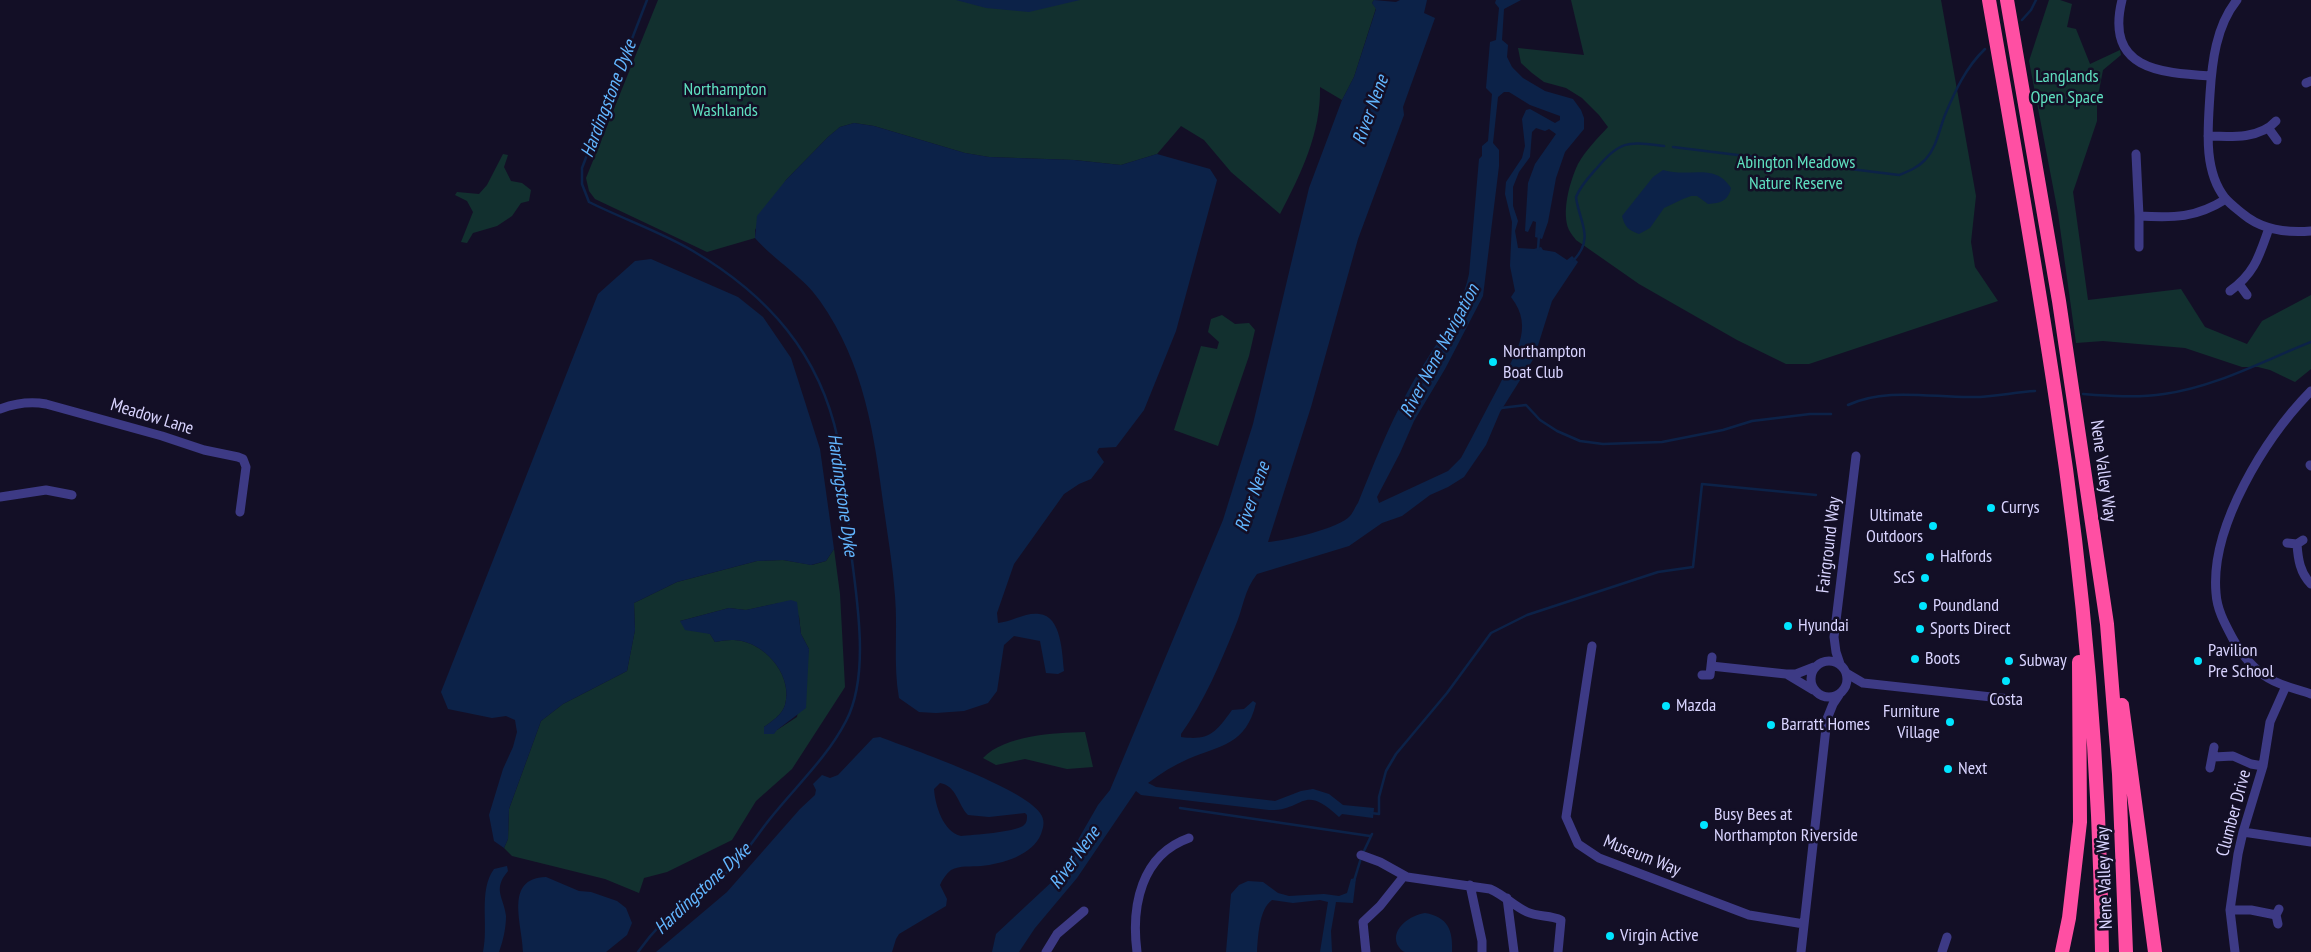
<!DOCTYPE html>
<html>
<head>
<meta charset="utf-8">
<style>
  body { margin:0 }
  canvas { display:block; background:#130f26 }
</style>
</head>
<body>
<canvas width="2311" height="952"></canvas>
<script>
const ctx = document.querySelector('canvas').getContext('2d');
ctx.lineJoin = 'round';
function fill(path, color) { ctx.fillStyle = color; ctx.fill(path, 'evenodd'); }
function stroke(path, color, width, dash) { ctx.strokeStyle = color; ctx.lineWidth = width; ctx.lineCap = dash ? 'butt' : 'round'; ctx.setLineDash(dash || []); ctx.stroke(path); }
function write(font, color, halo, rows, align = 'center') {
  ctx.font = font + ' "PT Sans Narrow",sans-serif'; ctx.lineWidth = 5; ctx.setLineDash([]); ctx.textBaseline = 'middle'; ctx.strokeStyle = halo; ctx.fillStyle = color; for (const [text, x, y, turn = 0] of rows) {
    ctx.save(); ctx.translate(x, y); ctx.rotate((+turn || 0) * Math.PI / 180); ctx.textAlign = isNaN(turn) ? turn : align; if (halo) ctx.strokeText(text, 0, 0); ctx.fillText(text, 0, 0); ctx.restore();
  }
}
fill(new Path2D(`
  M658,0H1374L1372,3L1376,8L1354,77L1342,100L1320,87C1321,133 1301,174 1280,214L1231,172L1204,140L1181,126L1157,154L1121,165L1074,160L989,157L965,153L874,126L854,123L840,127L828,137L786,180L755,230V238L707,252L595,199L589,191L586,178Z
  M1571,0H1941L1976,196L1971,242L1975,267L1998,301L1809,364H1786L1737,340L1639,284L1576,240C1574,237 1571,234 1569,230C1561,212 1570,181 1578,164C1585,151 1598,138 1608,127L1599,115L1582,98L1566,88L1544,82L1532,73L1521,63L1518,48L1584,55Z
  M2049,0H2060L2072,4L2067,27L2076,29L2090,64L2120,50L2121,55L2103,70L2097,101V121L2073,192L2088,300L2181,289L2205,327L2247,344L2262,321L2311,295V369L2295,382L2270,370L2258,367H2242L2185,348L2103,341L2076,343L2058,213L2029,61Z
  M503,154L508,155L504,167L511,181L522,183L531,190L529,201L521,203L512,216L497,226L473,233L467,243L461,242L473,212L467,201L455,195L457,192L479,194L487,185Z
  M1222,315L1235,324L1249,323L1255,330L1249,356L1218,446L1174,430L1201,346L1217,349L1219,342L1208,332L1211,319Z
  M834,549L840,594L845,687L792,769L756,801L732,840L667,872L644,878L639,893L605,879L512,856L504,848L508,839L509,809L541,721L563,704L627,671L635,630L634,603L677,582L757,561L783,560L812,565L826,561ZM779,603L799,616L801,634L809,649L797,717L777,730L764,727C772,721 782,715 785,705C793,677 768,647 742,641C732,639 725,640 715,642L710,634L680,621L729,608L746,610Z
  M1085,732L1093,767L1067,769L1025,759L996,765L983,758C1005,735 1054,733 1085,732Z`), '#12302f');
fill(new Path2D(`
  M956,0H1080L1029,12L986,8Z
  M1374,0L1396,2L1400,0H1427L1424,13L1435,18L1403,107L1404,115L1358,239L1311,407L1268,542C1285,541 1340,528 1350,516C1353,513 1355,507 1358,503C1373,466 1388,427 1408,391C1428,353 1460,317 1469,274L1479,159L1482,156V146L1488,141L1492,94L1486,88L1490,42L1496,40L1499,8L1495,3L1496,0H1521L1504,9L1502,40L1508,45L1507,57L1512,67L1523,78L1545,91L1573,99L1581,110L1584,118V129L1565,152L1556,178L1548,222L1542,239L1535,237L1536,222L1533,221L1528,232L1525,231L1528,183L1535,164L1556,134L1549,129L1545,131L1536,128L1532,132L1530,157L1519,172L1513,187V206L1518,221L1515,231L1518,248L1534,249L1541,247L1543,250L1555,252L1567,260L1572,256L1578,262L1552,301L1534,358L1500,412L1486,445L1464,477L1448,487L1430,495L1402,516L1382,523L1349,546L1257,574C1244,590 1243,609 1235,627C1220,664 1204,702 1181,734V737C1210,741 1216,732 1232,710L1244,709L1253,701L1256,703C1246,745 1221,745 1188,759C1174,765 1161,773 1148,783L1156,787L1275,801L1301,791L1313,789L1329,794L1343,805L1374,808L1373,818L1342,814L1339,817C1302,782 1305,811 1269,810L1141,795L1136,791L1077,878L1035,928L1019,952H992L996,934L1056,878L1098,805L1110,790L1223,520L1253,424L1309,188L1342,100L1354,77L1376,9L1372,3ZM1504,92H1509L1530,105L1560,116V120L1555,123L1530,109L1526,110L1522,119L1525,146L1522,158L1506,182L1505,194L1512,222L1510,266L1515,291L1511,297C1536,329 1513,356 1499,386C1486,410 1474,434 1461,458L1448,471L1379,503L1377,497L1400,453L1414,421L1445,369L1483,296L1499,166V150L1493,143L1498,97Z
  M854,123L874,126L965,153L989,157L1074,160L1121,165L1157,154L1210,169L1217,180L1176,331L1144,410L1116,447L1099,448L1097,452L1104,462L1091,479L1079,484L1064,494L1014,564L997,613L998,623C1011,622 1026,612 1039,614C1062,616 1062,654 1064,671L1058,674L1046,673L1040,641L1014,636L1004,645L997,691L988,703L964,711L936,713L919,712L899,698C893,664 898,630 895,596C893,567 888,538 884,509C874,434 865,365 820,301C803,276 775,261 755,238L757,216L786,180L828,137L840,127Z
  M1663,170C1689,178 1715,162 1731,188C1728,201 1721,203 1708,204L1697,196H1691L1683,199L1664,208L1650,228L1639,234C1628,230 1625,227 1622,216L1653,177Z
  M651,259L738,297L763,317L791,358L820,449L834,549L826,561L811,565L783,560L757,561L677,582L634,603L635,630L627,671L563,704L541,721L509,809L508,839L504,848L494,841L489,815L503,769L513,747L517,732L515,720L506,716L492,718L448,709L441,692L598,294L635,261Z
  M791,600L797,602L801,634L809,649L806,708L777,730L774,734H764V727C772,721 782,715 785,705C793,677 768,647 742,641C732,639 725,640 715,642L710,634L685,630L680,621L729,608L746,610Z
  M880,737C911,749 1024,788 1040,813C1045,820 1044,826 1041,834C1033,855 1002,864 981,866C971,867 960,865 951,870C946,874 942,880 940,885L947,899L946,906L899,934L896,939L892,952H656L727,892L800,809L815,795L816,790L813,784L822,775L830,778L838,775L873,738ZM940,783C957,786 958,805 968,815L989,817L1025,813L1027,815C1027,820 1027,823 1023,826C1014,832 973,835 961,836C943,832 935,805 934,789Z
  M507,866L508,871C492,890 504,897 506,916C506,928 503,941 499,952H483C489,925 478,891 494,869Z
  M546,877L579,891L591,892L617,901L626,908L632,923L627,935L606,952H523C523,926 503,878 546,877Z
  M1356,878L1353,903L1336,902L1331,931L1332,952H1320L1328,902L1320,900L1293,903L1272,900C1259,909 1258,937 1257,952H1226L1231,894L1239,885L1248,881L1263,882L1278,893L1289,896L1324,894L1339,896L1347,893L1351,879Z
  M1425,913C1448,917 1453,930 1452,952C1440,952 1416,952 1405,952C1401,951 1399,947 1397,944C1391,928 1411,915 1425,913Z`), '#0c2248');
stroke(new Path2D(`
  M2022,20L2031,10L2036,0
  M1673,147L1899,175C1909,171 1917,168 1925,160C1937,147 1939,130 1945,115C1955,91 1966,67 1985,49
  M1538,249L1539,235
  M1574,260C1595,237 1579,222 1576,197C1581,185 1589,177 1597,168C1621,139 1629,142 1664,146
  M2083,394C2109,396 2138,398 2164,394C2215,387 2263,361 2311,342
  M1848,405C1886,387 1933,398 1974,397C1994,397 2015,392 2035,391
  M1501,408L1526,405L1540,420L1557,431L1580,441L1603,444L1662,442L1723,430L1752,421L1810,414H1831
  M1180,808L1370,836
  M1371,813L1379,814V797L1386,771L1396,754L1447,693L1491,633L1527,615L1658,572L1693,567L1702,484L1816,495
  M1363,853L1372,834
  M1354,881L1361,858
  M638,952C652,932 672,912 692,897C702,890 714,884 724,875C742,859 754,839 769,820C795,787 827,758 846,721C869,677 858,607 852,560C848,520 846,479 838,440C820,354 768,295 693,251C661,232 623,219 589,202L582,184V168L647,0`), '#0c2248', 2.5);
stroke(new Path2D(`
  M2122,0C2105,69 2159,73 2211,76
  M2237,0C2216,26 2212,62 2210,94C2208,128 2203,170 2225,198C2230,204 2237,209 2243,214C2262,230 2287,233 2311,231
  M2306,83L2311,81
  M2269,129L2277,140
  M2208,136C2231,137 2260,139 2276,121
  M2136,154L2139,216
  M2139,247V216C2174,218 2196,218 2226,199
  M2239,284L2247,295
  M2230,291C2255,273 2259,256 2269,228
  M2311,391C2266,437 2210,526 2216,593C2217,610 2225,624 2233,639C2242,655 2252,668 2268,678C2281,686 2297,689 2311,694
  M0,409C16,403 30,401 46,404L162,436L204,450L238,457L243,459L246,467L240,512
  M2310,465L2311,466
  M0,497L46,490L72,495
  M2287,543L2297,544L2303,540
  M2297,544C2298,559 2300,573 2311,584
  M1592,646L1566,817L1578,844L1599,858L1749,915L1804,924
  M1811 679a18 18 0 1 1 36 0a18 18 0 1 1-36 0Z
  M1840,664L1836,652L1834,637L1856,456
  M1711,666L1786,674H1796L1814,667
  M1846,673L1863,683L2019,700
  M1702,675H1710L1712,657
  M1788,675L1813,690
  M2214,757L2233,756L2251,764L2263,766
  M2210,768L2214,747
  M2243,832L2311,842
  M1361,855L1380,862L1407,877L1490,889C1504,895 1514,906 1527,912C1538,917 1550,915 1561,920L1558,952
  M1470,885L1482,941V952
  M1507,898L1514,952
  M2230,910H2251L2276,915
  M2278,924L2276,915L2279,909
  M1046,952L1057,934L1084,911
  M1137,952C1131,906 1141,855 1189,838
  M1366,952L1363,922L1380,906L1404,876
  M1801,952L1827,719L1833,704L1839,695
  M1942,952L1947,937
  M2235,952L2230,910L2238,854L2243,832L2263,766L2270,722L2286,686`), '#3d3a85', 9);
stroke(new Path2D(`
  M1989,0C2012,133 2036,266 2056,400C2084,582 2100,767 2102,952
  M2007,0L2059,301L2107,624L2119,774L2126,952
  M2122,705L2155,952
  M2062,952L2069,918L2080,822L2079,662`), '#ff4fa3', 14);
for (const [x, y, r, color] of [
  [1493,362,5,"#00e5ff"],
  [1991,508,5,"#00e5ff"],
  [1933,526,5,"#00e5ff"],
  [1930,557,5,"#00e5ff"],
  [1925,578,5,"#00e5ff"],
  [1923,606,5,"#00e5ff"],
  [1788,626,5,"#00e5ff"],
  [1920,629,5,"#00e5ff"],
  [1915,659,5,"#00e5ff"],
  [2009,661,5,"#00e5ff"],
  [2198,661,5,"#00e5ff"],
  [2006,681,5,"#00e5ff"],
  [1666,706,5,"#00e5ff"],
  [1950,722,5,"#00e5ff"],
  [1771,725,5,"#00e5ff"],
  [1948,769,5,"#00e5ff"],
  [1704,825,5,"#00e5ff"],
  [1610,936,5,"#00e5ff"]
]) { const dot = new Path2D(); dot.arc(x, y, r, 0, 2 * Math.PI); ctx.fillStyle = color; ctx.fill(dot); stroke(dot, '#130f26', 2); }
write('18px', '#5fe0c0', '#130f26', [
  ["Langlands",2067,77],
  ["Open Space",2067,98],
  ["Northampton",725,90],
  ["Washlands",725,111],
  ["Abington Meadows",1796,163],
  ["Nature Reserve",1796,184]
]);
write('18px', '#d9d4ff', '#130f26', [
  ["Northampton",1503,352],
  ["Boat Club",1503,373],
  ["Currys",2001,508],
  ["Ultimate",1923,516,"right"],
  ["Outdoors",1923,537,"right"],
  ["Halfords",1940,557],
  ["ScS",1915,578,"right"],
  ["Poundland",1933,606],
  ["Hyundai",1798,626],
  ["Sports Direct",1930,629],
  ["Pavilion",2208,651],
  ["Pre School",2208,672],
  ["Boots",1925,659],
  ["Subway",2019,661],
  ["Costa",2006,700,"center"],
  ["Mazda",1676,706],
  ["Furniture",1940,712,"right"],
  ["Village",1940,733,"right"],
  ["Barratt Homes",1781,725],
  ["Next",1958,769],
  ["Busy Bees at",1714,815],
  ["Northampton Riverside",1714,836],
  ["Virgin Active",1620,936]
], 'left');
write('18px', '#d9d4ff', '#130f26', [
  ["Meadow Lane",152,417,17],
  ["Nene Valley Way",2103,471,82],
  ["Fairground Way",1829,545,-83],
  ["Clumber Drive",2234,813,-75],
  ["Museum Way",1642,856,22],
  ["Nene Valley Way",2105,878,-92]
]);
write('italic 19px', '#62b6ff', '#130f26', [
  ["Hardingstone Dyke",609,99,-69],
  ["River Nene",1371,110,-70],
  ["River Nene Navigation",1440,351,-62],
  ["Hardingstone Dyke",842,495,82],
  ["River Nene",1253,497,-71],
  ["River Nene",1075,858,-54],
  ["Hardingstone Dyke",703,889,-43]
]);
</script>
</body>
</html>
